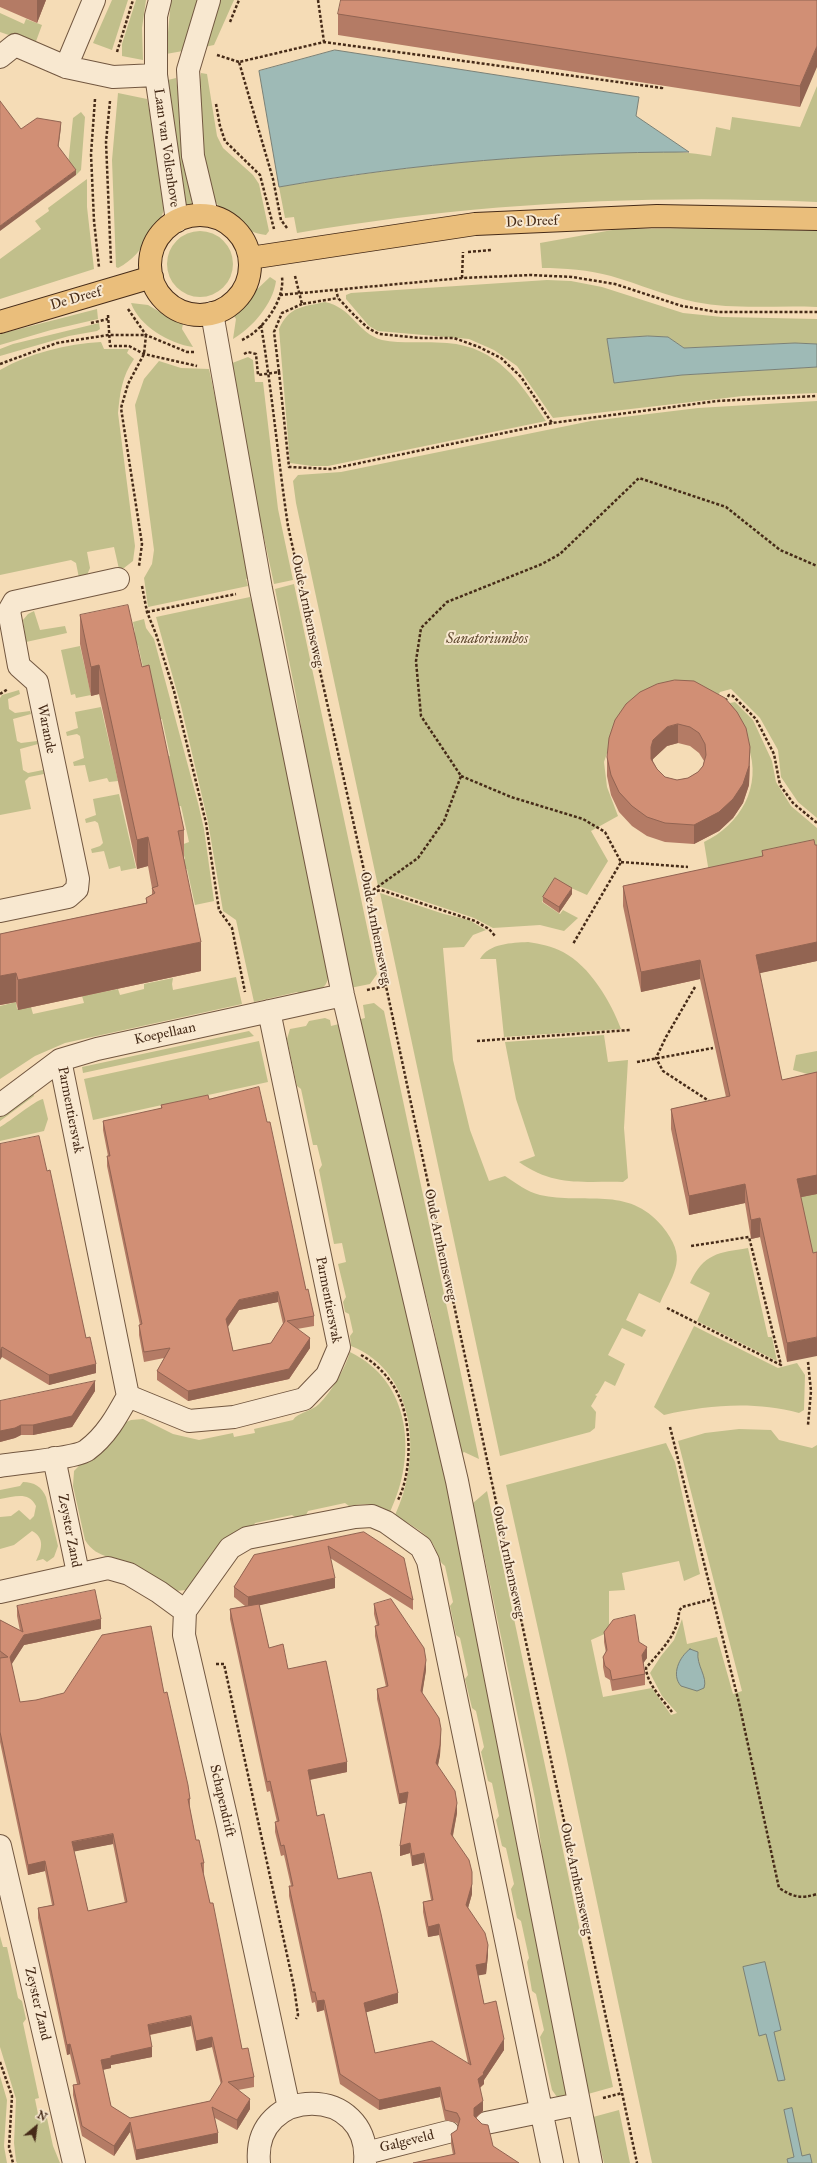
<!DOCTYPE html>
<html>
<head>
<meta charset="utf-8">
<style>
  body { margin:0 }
  #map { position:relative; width:817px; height:2163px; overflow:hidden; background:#f5dcb6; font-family:"IM FELL Great Primer",serif }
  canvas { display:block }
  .north { position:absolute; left:16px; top:2107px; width:40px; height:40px; -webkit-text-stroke:3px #f8e8d0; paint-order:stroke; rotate:29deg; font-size:11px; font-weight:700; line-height:16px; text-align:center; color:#462b18 }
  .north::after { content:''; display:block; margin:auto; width:14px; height:18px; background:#462b18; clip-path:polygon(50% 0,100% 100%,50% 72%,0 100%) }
</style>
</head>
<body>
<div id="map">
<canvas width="817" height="2163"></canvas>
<div class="north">N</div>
</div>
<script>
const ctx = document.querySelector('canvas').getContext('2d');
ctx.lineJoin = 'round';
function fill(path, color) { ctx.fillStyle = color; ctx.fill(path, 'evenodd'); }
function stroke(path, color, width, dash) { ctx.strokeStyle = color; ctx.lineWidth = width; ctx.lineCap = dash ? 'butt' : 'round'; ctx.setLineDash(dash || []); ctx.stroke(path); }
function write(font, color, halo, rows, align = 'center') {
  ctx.font = font + ' "IM FELL Great Primer",serif'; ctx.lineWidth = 4; ctx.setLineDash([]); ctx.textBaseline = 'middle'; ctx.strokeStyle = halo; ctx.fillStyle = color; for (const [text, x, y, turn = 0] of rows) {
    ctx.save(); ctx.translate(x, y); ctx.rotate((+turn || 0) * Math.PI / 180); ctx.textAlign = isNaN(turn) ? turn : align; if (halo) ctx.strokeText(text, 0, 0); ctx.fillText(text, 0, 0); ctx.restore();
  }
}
fill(new Path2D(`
  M112,0H128L112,50L93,43Z
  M136,0H146L142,28L143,60L122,56V44Z
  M171,0H202L183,51L166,54Z
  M218,0H234L214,45L204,47Z
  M0,13L24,24L26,19L42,25L35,44L0,32Z
  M201,73L207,74L217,136L223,148L253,175L259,184L269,231L266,235C242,233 217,209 207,188L199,92Z
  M176,78L192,204L190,208H185L167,82L168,80Z
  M817,86V202C642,194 469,204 297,233L294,217L285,218L279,187C377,170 476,159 575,154C620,152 667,148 711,156L716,127L730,130L732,117L800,127Z
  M118,93L147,99C152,127 169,182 164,209C162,219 155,226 149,235C141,250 133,260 118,268L116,267L112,160Z
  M81,112L85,117L81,170L76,175L68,165L73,118Z
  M87,179V207L94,269L0,299V259L41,229L35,221L49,211L48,208Z
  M723,228L817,231V307C776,305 736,310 695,302C666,296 639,284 611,276C589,270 564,268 542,268L540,243L618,229Z
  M167 264a33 33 0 1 1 66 0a33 33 0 1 1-66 0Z
  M270,277L276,281C273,304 252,328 233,339L236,319L232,313Z
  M547,280L571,281L602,287L683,313L722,317L817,319V344L795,343L684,348L668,337L648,336L607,339L614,383L682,375L817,367V393L743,396L553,418L517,366L494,350L469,339L378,331L369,326L346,299V295L351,293Z
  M325,302C353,308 357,333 382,340C401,344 427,341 447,343C498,347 520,382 546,421L328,466H312L290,463L279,329C289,306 303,307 325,302Z
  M131,303L148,305L177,322L183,323L182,329L193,347C170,344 139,326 131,303Z
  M97,309L98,319L51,330L0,345V334Z
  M99,323L100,329L97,331L69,336L0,356V349L13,344Z
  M101,342L104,349H129L127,353L134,359C122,376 120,393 118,413L135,546L133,561L124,568L119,569L114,547L87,552L90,568L87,575L79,578L76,563L71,560L0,575V370C29,353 67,344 101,342Z
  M248,357L253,360L255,382H263L278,509L293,580L274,584L227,365Z
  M159,361L181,368L209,369L253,577L246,579L248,586L148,607L144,578L152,564L154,550L135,405L144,379Z
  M817,401V818L798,802L781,777L778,750L760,718L731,689L720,692L712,707L612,738L604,762L607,787L618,816L591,831L608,861L587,895L569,887L567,890L555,883L542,902L560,914L563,910L578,918L564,931L540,925L493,928L474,918L378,886L296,503L293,481L298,475L341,472L591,421L698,408Z
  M294,584L377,974L370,984L350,988L317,822L296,696L275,589Z
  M250,597L252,604L259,603L328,978C326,991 313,992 302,995L297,992L254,1002L236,920L223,911L208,822L181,706L156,617Z
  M34,611L40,630L65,626L67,633L26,642L23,620L28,614Z
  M144,619L146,628L154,639L198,803L204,829L214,901L195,905L187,869L180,870L178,860L185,859L181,845L189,842L181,806L173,807L163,758L170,756L162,719L155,720L138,645L131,647L129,635L135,633L133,622Z
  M80,646L91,695L76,698L75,694L71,695L61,650Z
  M19,690L20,694L8,699L9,709L15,713L30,711L31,714L13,719L17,741L21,743L37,741L38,744L20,749L23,770L28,773L43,770L44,774L29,777L25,781L31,809L0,815V698L2,695Z
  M735,702L753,720L772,761L776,782L791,806L817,828V864L711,885L704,842C740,825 763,786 748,746C744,735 731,724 724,714L730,703Z
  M101,707L118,781L109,782L107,778L89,782L85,765L74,766L73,762L84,758L80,736L77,734L67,736L66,732L78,728L75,712Z
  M119,794L136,868L121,871L120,866L109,869L104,851L92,853L91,849L100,846L103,843L98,823L95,821L86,823L85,819L96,815L93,799Z
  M380,893L444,914L469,920L486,930L473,935L464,947L443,948L453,1060L470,1130L489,1181L505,1176C516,1183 527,1192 540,1195C584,1205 628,1185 662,1226C688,1258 675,1270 660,1303L639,1293L626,1320L646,1330L642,1337L622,1328L608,1355L625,1364L615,1386L605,1381L598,1393L595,1395L597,1396L591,1406L596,1412L595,1428L590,1432L500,1456Z
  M528,942C540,944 552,946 563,952C590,966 611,1002 621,1029L504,1037L496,959H480C489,943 512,943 528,942Z
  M236,977L242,1004L65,1043L35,1056L0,1079V1006L16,1002L17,1009L31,1007L33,1014L84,1003L82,996L118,989L120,995L144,989V984L173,978L172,984L173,990Z
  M374,1003L384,1011L479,1459L464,1452L461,1454L431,1316L372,1088L357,1020L365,1018L363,1005Z
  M325,1018L330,1020L331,1026L339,1024L378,1192L399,1268L475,1610L566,2095L557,2097L552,2090L540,2037L544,2030L536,1994L532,1991L527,1962L529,1958L521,1921L517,1918L511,1889L514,1884L506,1848L502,1846L496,1820L499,1816L492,1783L488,1781L481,1752L484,1747L476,1711L472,1708L465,1679L468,1675L460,1638L456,1635L450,1606L453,1602L445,1566C437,1561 437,1548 431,1541C422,1530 407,1523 395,1515C422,1459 417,1372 351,1346L350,1336L353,1332L349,1314L345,1312L343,1302L346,1297L338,1264L346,1262L342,1243L334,1244L319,1170L322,1165L317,1145H313L301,1089L297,1086L287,1039L290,1029L306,1026L309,1021Z
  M249,1031L254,1036L83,1073L82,1067Z
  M604,1035L608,1062L628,1060L624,1128L628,1178L623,1182C583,1181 554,1187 519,1162L535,1156L516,1099L505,1042Z
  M259,1041L268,1082L93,1120L84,1079Z
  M817,1051V1073L811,1075L793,1070L796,1055Z
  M32,1090L34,1096L0,1121V1113Z
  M43,1099L48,1119L44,1131L0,1141V1127C11,1121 34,1101 43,1099Z
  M817,1192V1271L796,1194Z
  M748,1248L768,1337H772L777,1361L697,1321L710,1293L690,1283C704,1253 718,1253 748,1248Z
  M694,1326L778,1368L797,1363L805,1375L804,1410L799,1413C753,1401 709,1405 664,1415L654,1407Z
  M350,1352C412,1382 417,1456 390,1512C377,1503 364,1503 349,1506L345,1503L308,1511L306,1515L295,1517L292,1515L255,1523L253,1527L187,1590L175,1591C162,1582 149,1573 136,1566C116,1555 98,1561 85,1540L73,1486L74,1471L119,1425L131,1420L143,1419L173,1434L199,1440L233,1433L234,1437L255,1433L254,1429L293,1420C297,1413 312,1411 319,1404C332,1391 345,1369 350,1352Z
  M739,1429L771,1430L779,1440L812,1448L817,1445V2163H652L566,1755L506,1485L666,1443L675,1462L700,1574L684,1581L679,1561L622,1573L625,1590L609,1591V1632L591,1640L603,1697L652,1688L671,1715L677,1713L662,1696L650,1673L661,1656L674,1640L682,1619L687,1644L717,1637L733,1694L742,1691L678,1441L705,1433Z
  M23,1482C34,1482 42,1487 46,1497L58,1546L54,1557L47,1562L43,1559L36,1561C42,1549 45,1538 32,1531L14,1545L0,1549V1517L11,1516L19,1510L30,1520L34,1516L36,1506C28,1491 15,1497 0,1499V1490L20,1486Z
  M487,1491L613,2087L588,2094L544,1868L535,1799L473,1503Z
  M0,1936L3,1947H7L18,1998L22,2001L26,2019L23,2023L39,2098L35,2099L39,2119L47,2118L53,2146L60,2163H17L16,2161L14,2143L16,2099L0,2047Z
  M0,2076L7,2100L4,2146L7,2163H0Z
  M619,2110L630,2163H604L593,2117Z`), '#c1bf8b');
const water = new Path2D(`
  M335,50L639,97L636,116L689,152C552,152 415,163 279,187L259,71Z
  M648,336L668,337L684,348L795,343L817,344V367L682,375L614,383L607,339Z
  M690,1649L698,1652C696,1665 708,1677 704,1688L697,1691L681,1686C671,1675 679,1657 690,1649Z
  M765,1962L781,2030L774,2032L785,2080L778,2081L766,2034L759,2036L743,1967Z
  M792,2108L802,2156L810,2154L812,2163H788L787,2159L794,2157L784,2110Z`);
fill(water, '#9ebab6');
stroke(water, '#7b8177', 1);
const minor = new Path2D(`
  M160,0L156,16V75L177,221
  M0,57L15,45L66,67L113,77L156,75
  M66,67L94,0
  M207,215L193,156L188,70L209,0
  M212,313L261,589L343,995L457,1481L591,2163
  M0,911L68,897L77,889L78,879L37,682L19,666L9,611L14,602L118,579
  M60,1060L128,1396L189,1421L234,1417L304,1399L327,1375L339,1347L269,1011
  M0,1105L60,1060L97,1049L343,995
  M54,1458L78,1573
  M0,1466C17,1463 77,1458 87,1450C106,1436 117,1416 128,1396
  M0,1592L108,1568L129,1574L159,1592L185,1611
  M185,1611L230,1548L247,1538L355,1517L372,1516L386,1522L421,1547L428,1561L552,2163
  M185,1611L184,1635L228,1825L289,2108
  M0,1846L74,2163
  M486,2123L579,2104
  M366,2153L448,2132
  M259,2163C252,2084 372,2084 365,2163`);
const major = new Path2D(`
  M150 265a50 50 0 1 1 100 0a50 50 0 1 1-100 0Z
  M250,258L475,224L657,216L817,219
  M0,322L152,277`);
stroke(minor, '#725740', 24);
stroke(major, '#462b18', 24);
stroke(new Path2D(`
  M318,0L324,42
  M230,22L239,0
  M117,52L133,0
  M217,55L239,62
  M95,99L91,154L94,221L99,267
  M110,101L106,142L111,263
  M216,104L220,126L225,141L260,175L274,229
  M287,228L281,220L273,179L239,62L324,42L662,88V85
  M468,252L491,250
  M295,276L302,304L338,298
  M462,278L463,252
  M336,289L338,298L354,315L368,328L379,334L421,338H454L479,347L501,358L521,377L552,423
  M280,295L462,278L531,275L572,277L615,284L682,306L717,312H817
  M128,309L146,335L187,352H195
  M108,315L110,346H129L144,354L197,366
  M91,323L108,319
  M261,325C272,391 278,459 288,526L369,893L386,986L637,2163
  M242,340C262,331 285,301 282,277
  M244,354L248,352L256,354L258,375L279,372L274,332L282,313L302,304
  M0,364L57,343L108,335H146L144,354L128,384L121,408L142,544L139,566
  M279,372L289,467L331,469L552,423L717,401L817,396
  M142,586L147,612L156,634L174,691L206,823L219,910L232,928L245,992
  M147,612L236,594
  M0,694L8,689
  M725,701L729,695L733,696L756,719L774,754L780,785L793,803L817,823
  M461,776L511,797L583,819L605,832L621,862L573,944
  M621,862L688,867
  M372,892L381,890L475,921L489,929L495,936
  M369,893L418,858L444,821L461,776L421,716L416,661L421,628L447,602L542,564L560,554L639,478L726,507L780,550L817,566
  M695,987L666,1037L656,1058L663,1071L712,1103
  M367,990L385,986
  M477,1041L630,1030
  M637,1062L713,1048
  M667,1308L781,1365L749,1237L691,1246
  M361,1355C378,1364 394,1382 401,1401C411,1429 412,1472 398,1500
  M808,1362L811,1391L808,1425
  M670,1427L739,1703L779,1888C793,1897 801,1899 817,1894
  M216,1664H224L294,1987L298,2015L296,2019
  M672,1712C663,1700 647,1684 646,1668C660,1651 679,1634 679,1611L682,1607L713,1599
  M0,2062L12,2096L9,2147L13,2163
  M603,2098L622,2093`), '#462b18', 2.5, [3, 2]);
stroke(minor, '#f8e8d0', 22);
stroke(major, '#eabe7b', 22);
fill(new Path2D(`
  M0,0H46L37,23L0,7Z
  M817,0L800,107L338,35V14Z
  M80,615L142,667L184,830V859L201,971L18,1010L16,1002L0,1005V934L146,903V898L152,895V888L148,866L137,869L99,694L91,696L80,644Z
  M640,692L750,766L749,785L743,803L733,818L719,831L694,844L665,842L647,836L632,826L619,812L611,795L607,776V757ZM678,743L690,746L699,753L704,761L703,766L698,772L688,778L677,780L665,777L657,769L653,761V759L667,746Z
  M817,845V961L759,973L782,1080L817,1072V1194L801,1197L787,1362L760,1237L751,1239L745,1203L689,1215L671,1129V1109L726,1097L700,979L641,992L623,906V886L762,857V851Z
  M572,894L559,913L543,902V897Z
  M209,1099L267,1122L306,1290L314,1316V1326L297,1329L310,1348L289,1379L188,1401L157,1380V1371L164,1358L144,1362L139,1335V1325H140L107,1166V1156H108L103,1130V1121L161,1109V1105ZM278,1302L283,1324L271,1343L233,1351L228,1327L239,1310Z
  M0,1144L47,1171L86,1338L96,1373L49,1385L2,1357Z
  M95,1391L72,1427L33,1435H21L15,1438L0,1442V1401Z
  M364,1532L413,1600V1610L330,1558L335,1588L259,1605L269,1648L288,1669L347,1772L310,1780L317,1816L338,1879L398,2003L366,2012L375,2053L468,2063L439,1935L428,1937L423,1912V1902L431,1900L424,1863L412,1866L410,1853L400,1856L407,1802L399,1804L377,1699V1689L386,1687L375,1636V1626H377L374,1614V1604L426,1670L422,1693L441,1740L440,1755L438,1766L457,1813L453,1836L472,1894L468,1908L488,1955L486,1974L478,1975L484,2004L504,2050L484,2080V2084L480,2088L483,2111L476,2118L493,2146L453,2155L451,2144V2134L457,2130L458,2126L457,2123L445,2120L440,2097L379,2110L340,2084L324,2010L317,2012L315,2002L312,2003L289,1896V1886H291L284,1855L281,1856L275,1832V1822H277L270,1791L267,1792L230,1619V1609L245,1606L234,1597V1587L254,1555Z
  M17,1606L101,1629L24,1645L11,1664L20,1702L164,1693L190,1799V1809L196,1840L204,1863V1873H203L242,2049L254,2077V2087L238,2090L250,2109L237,2130L215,2118L218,2143L136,2160L130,2132L114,2156L82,2136L73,2095V2085L77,2084L70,2054L67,2055L38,1918V1908L52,1905L45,1871L28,1875L0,1742V1620L20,1631L17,1616ZM113,1844L125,1903L88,1911L74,1851ZM191,2026L196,2051L212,2047L221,2085L210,2101L130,2118L111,2106L103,2070L111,2068V2065L152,2057L150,2035Z
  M604,1632L639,1642L647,1658L643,1663L645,1674V1685L612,1691L610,1680L605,1677L603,1667V1657L606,1653L604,1642Z`), '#b47b65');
fill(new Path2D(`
  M37,0H46L37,23Z
  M817,46V67L800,107V86Z
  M61,122V127L58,151V146Z
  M76,170V175L0,231V226Z
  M99,665V694L91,696V667Z
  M678,724V743L667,746L653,759L651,767V747L653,740L667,727Z
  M750,747L749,785L743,803L733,818L719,831L694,844V825Z
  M148,837V866L137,869V840Z
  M572,888V894L559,913V907Z
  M201,942V971L18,1010V980Z
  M817,942V961L756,974V955Z
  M700,960V979L641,992V972Z
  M16,973V1002L0,1005V976Z
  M817,1175V1194L797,1198V1179Z
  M745,1184V1203L689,1215V1196Z
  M760,1218V1237L751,1239V1220Z
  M278,1292V1302L239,1310L226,1329V1319L239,1300Z
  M817,1337V1356L787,1362V1343Z
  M310,1338V1348L289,1379L188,1401V1391Z
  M2,1347V1357L0,1360V1351Z
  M96,1364V1373L49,1385V1375Z
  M95,1381V1391L72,1427L33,1435V1425Z
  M21,1425V1435L15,1438L0,1442V1431Z
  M335,1578V1588L248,1608V1597Z
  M101,1619V1629L24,1645L10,1667V1657L24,1635Z
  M647,1647V1658L642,1665V1655Z
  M426,1660V1670L421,1702V1691Z
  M441,1729L440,1755L436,1773V1763Z
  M347,1762V1772L308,1780V1770Z
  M408,1792V1802L399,1804V1794Z
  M457,1803V1813L451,1844V1834Z
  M113,1834V1844L72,1852V1842Z
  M410,1843V1853L400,1856V1846Z
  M424,1853V1863L412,1866V1856Z
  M45,1861V1871L28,1875V1865Z
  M472,1872V1894L466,1915V1905Z
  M439,1924V1935L428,1937V1927Z
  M488,1945V1955L486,1974L476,1976V1965Z
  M398,1993V2003L364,2013V2003Z
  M324,2000V2010L317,2012V2001Z
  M191,2016V2026L148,2035V2025Z
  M212,2037V2047L196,2051V2041Z
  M504,2039V2050L484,2080V2084L478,2089V2079Z
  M70,2044V2054L67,2055V2045Z
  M152,2047V2057L111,2065V2068L101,2070V2060L111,2056Z
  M440,2087V2097L379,2110V2100Z
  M250,2099V2109L237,2130V2120Z
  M483,2101V2111L474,2119V2126V2108Z
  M130,2122V2132L114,2156V2146Z
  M218,2133V2143L136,2160V2150Z`), '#926452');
const building = new Path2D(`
  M341,0H817V46L800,86L338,14Z
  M0,101L21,129L37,118L61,122L58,146L76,170L0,226Z
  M128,605L142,667L149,665L184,830L178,831L201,942L18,980L16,973L0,976V934L147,903L146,898L155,893L152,888L158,886L148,837L137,840L99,665L91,667L80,615Z
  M675,680L694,681L725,698L737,712L746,728L750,747L749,766L743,784L733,799L719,812L694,825L665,823L647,817L632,806L619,792L611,775L607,757L609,738L615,720L626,704L640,692L657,684ZM678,724L690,727L699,733L705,744L706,755L703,766L698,772L688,778L677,780L665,777L657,769L651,759V747L653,740L667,727Z
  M814,840L815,845H817V942L756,955L782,1080L817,1072V1175L797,1179L813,1253L817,1252V1337L787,1343L760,1218L751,1220L745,1184L689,1196L671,1109L730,1096L700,960L641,972L623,886L763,856L762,851Z
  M555,878L572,888L559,907L543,897Z
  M259,1087L267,1122H270L306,1290L308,1289L314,1316L287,1321L310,1338L289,1369L188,1391L157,1371L170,1348L144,1352L139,1325L142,1324L107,1156H110L103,1121L162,1108L161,1105L180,1101L208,1095L209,1099ZM278,1292L285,1321L271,1343L233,1351L226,1319L239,1300Z
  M39,1136L47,1171L50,1170L86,1338L90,1337L96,1364L49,1375L2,1347L0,1351V1144Z
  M95,1381L72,1416L33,1425H21L15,1428L0,1431V1401Z
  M364,1532L404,1558L413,1600L328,1546L335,1578L248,1597L234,1587L254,1555Z
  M95,1590L101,1619L24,1635L10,1657L20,1702L36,1700L64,1693L102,1635L151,1626L164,1693L167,1692L188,1785L190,1799H188L196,1840H199L204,1863H201L210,1903H213L242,2049L248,2048L254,2077L228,2082L250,2099L237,2120L212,2107L218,2133L136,2150L130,2122L114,2146L82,2126L73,2085L80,2084L70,2044L67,2045L38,1908L54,1905L45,1861L28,1865L0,1732V1658L8,1657L0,1651V1620L23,1632L17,1606ZM113,1834L127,1902L88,1911L72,1842ZM191,2016L196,2041L212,2037L222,2082L210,2101L130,2118L111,2106L101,2060L111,2058V2056L152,2047L148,2025Z
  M391,1599L424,1648L426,1660L421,1691L439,1718L441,1729L440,1745L436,1763L455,1791L457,1803L451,1834L469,1860L472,1872V1884L466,1905L485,1933L488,1945L486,1963L476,1965L484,2004L496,2001L504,2039L483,2073L484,2074L478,2079L483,2101L474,2108V2116L482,2124L488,2125L493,2146L519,2163H413L455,2154L451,2134L457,2130L460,2119L457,2113L445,2110L440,2087L379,2100L340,2074L324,2000L317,2001L315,1992H312L289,1886H293L284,1845L281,1846L275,1822L279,1821L270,1781L267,1782L230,1609L259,1604L269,1648L283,1644L288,1669L326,1661L347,1762L308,1770L317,1816L324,1814L338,1879L371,1872L381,1914L398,1993L364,2003L375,2053L432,2041L471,2065L439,1924L428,1927L423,1902L433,1900L424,1853L412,1856L410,1843L400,1846L408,1792L399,1794L377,1689L388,1686L375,1626L379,1625L374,1604Z
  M635,1615L639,1642L647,1647L642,1655L645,1674L612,1680L610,1670L605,1666L603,1657L607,1650L604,1632L613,1620Z`);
fill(building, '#d18f75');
stroke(building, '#926452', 1);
write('14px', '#462b18', '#f8e8d0', [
  ["Laan van Vollenhove",166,148,82],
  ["De Dreef",532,222,-2],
  ["De Dreef",76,299,-16],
  ["Oude Arnhemseweg",307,611,78],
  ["Warande",46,729,79],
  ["Oude Arnhemseweg",375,928,79],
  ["Koepellaan",165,1034,-12],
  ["Parmentiersvak",70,1110,79],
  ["Oude Arnhemseweg",440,1245,78],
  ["Parmentiersvak",328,1300,79],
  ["Zeyster Zand",69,1531,79],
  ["Oude Arnhemseweg",508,1562,78],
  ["Schapendrift",222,1801,77],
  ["Oude Arnhemseweg",576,1879,78],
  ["Zeyster Zand",37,2004,77],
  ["Galgeveld",407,2142,-14]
]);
write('italic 14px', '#5f492f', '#f8e8d0', [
  ["Sanatoriumbos",487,640]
]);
</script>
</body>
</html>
